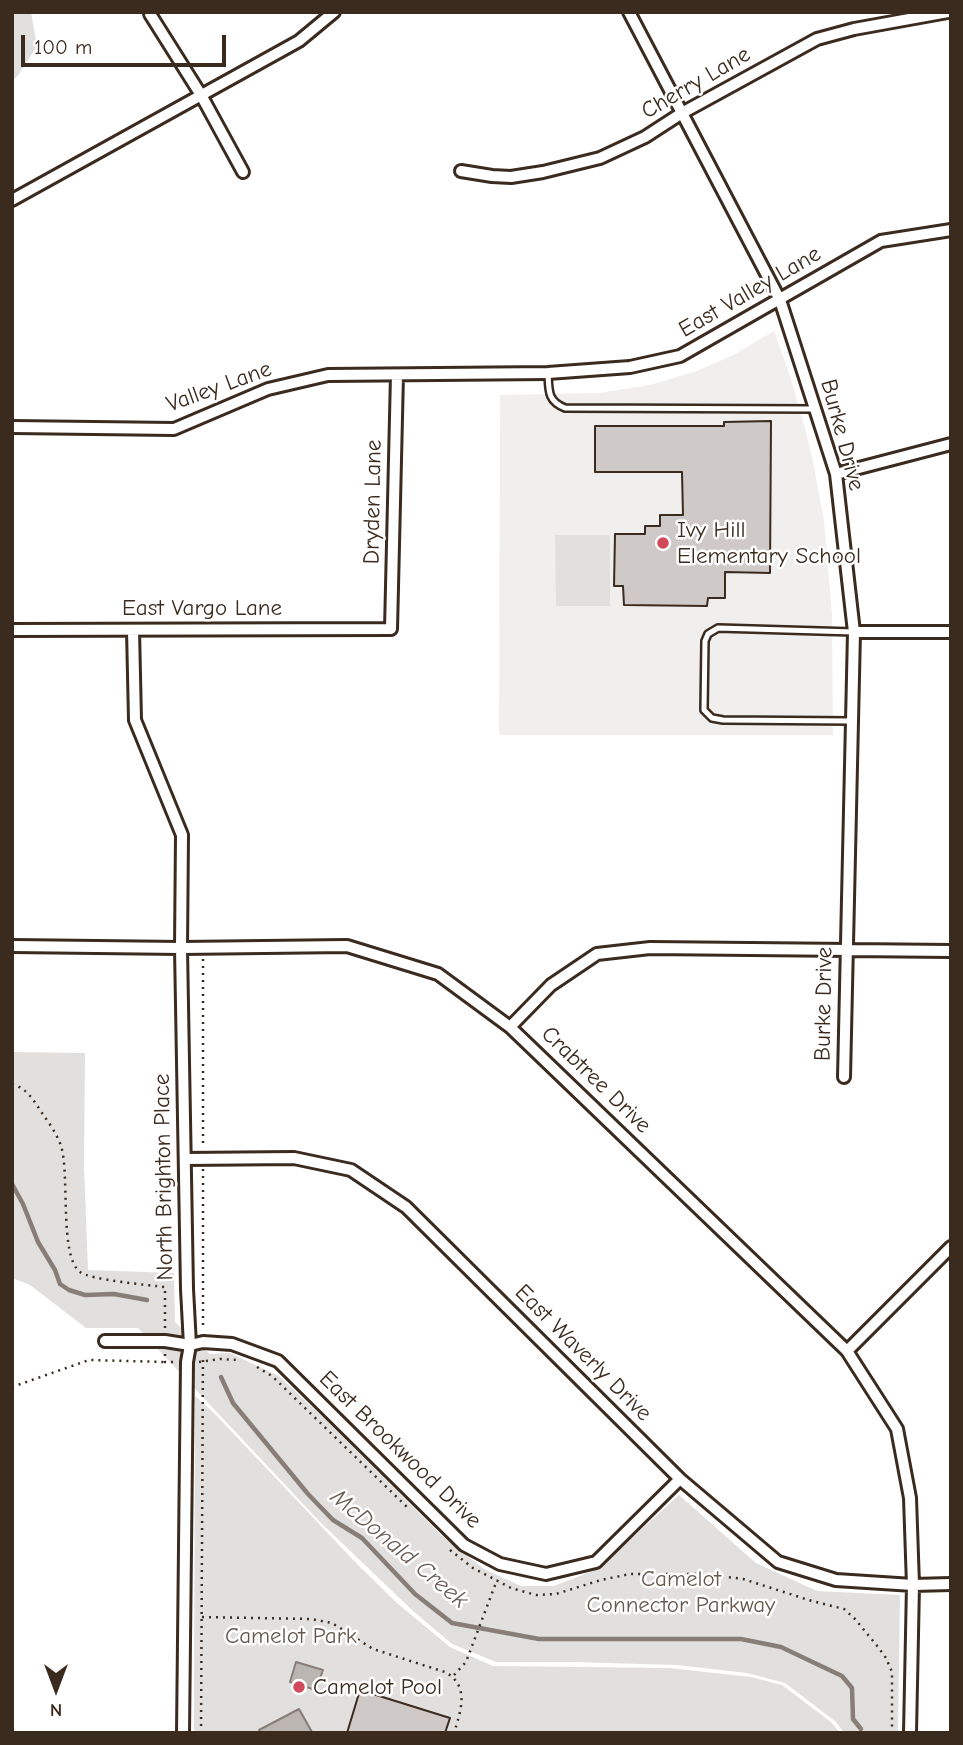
<!DOCTYPE html>
<html>
<head>
<meta charset="utf-8">
<style>
  body { margin:0 }
  #map { position:relative; width:963px; height:1745px; overflow:hidden; background:#fff; font-family:"Comic Neue",sans-serif }
  canvas { display:block }
  .frame { position:absolute; inset:0; border:14px solid #3b2a1e; pointer-events:none }
  .north { position:absolute; left:21px; top:1654px; width:70px; height:70px; -webkit-text-stroke:5px #fff; paint-order:stroke; rotate:180deg; font-size:19px; font-weight:700; line-height:28px; text-align:center; color:#3b2a1e }
  .north::after { content:''; display:block; margin:auto; width:24px; height:32px; background:#3b2a1e; clip-path:polygon(50% 0,100% 100%,50% 72%,0 100%) }
  .scale { position:absolute; left:21px; top:35px; width:205px; height:32px; box-sizing:border-box; border:4px solid #3b2a1e; border-top:0; padding-left:9px; font-size:21px; line-height:24px; white-space:nowrap; color:#3b2a1e; -webkit-text-stroke:5px #fff; paint-order:stroke }
</style>
</head>
<body>
<div id="map">
<canvas width="963" height="1745"></canvas>
<div class="frame"></div>
<div class="north">N</div>
<div class="scale">100 m</div>
</div>
<script>
const ctx = document.querySelector('canvas').getContext('2d');
ctx.lineJoin = 'round';
function fill(path, color) { ctx.fillStyle = color; ctx.fill(path, 'evenodd'); }
function stroke(path, color, width, dash) { ctx.strokeStyle = color; ctx.lineWidth = width; ctx.lineCap = dash ? 'butt' : 'round'; ctx.setLineDash(dash || []); ctx.stroke(path); }
function write(font, color, halo, rows, align = 'center') {
  ctx.font = font + ' "Comic Neue",sans-serif'; ctx.lineWidth = 5; ctx.setLineDash([]); ctx.textBaseline = 'middle'; ctx.strokeStyle = halo; ctx.fillStyle = color; for (const [text, x, y, turn = 0] of rows) {
    ctx.save(); ctx.translate(x, y); ctx.rotate((+turn || 0) * Math.PI / 180); ctx.textAlign = isNaN(turn) ? turn : align; if (halo) ctx.strokeText(text, 0, 0); ctx.fillText(text, 0, 0); ctx.restore();
  }
}
fill(new Path2D(`
  M774,331L790,376L804,424L813,461L824,521L832,615L833,735H499L500,395L599,393L650,385L697,371L733,355Z`), '#f1efee');
fill(new Path2D(`
  M12,12H31L37,46L17,77L12,80Z
  M555,535H610V606H556Z
  M12,1052L85,1053L84,1166L88,1270L174,1273L175,1322L210,1354L230,1353L279,1376L334,1428L442,1536L484,1569L521,1586H554L598,1569L679,1495L756,1563L817,1591L900,1595L898,1733H844L836,1722L785,1683L747,1673L676,1665L574,1662H496L452,1644L413,1611L319,1521L138,1328H86L30,1285L12,1278Z
  M195,1396L214,1413L357,1564L397,1603L450,1647L493,1666L669,1668L751,1677L782,1685L831,1722L840,1733H194Z`), '#e2e0de');
const water = new Path2D(`
  M296,1662L323,1670L316,1690L290,1682Z
  M299,1709L312,1732L260,1733L259,1730Z`);
fill(water, '#bcb6b3');
stroke(water, '#887e77', 2);
stroke(new Path2D(`
  M12,1184L23,1204L38,1242L55,1270L60,1284L69,1290L85,1295L114,1294L147,1300
  M221,1377L233,1403L308,1494L333,1520L362,1538L415,1594L452,1623L539,1639H741L781,1647L842,1676L852,1688L853,1719L861,1729`), '#887e77', 4.5);
const building = new Path2D(`
  M771,421L770,573L725,572V598H708L707,606L624,605L623,586H614L615,534H645V526H660V515H683L682,472H595V426H724V422Z
  M360,1690L450,1718L445,1733H347Z`);
fill(building, '#cfcac7');
stroke(building, '#3b2a1e', 2);
const lane = new Path2D(`
  M548,373C549,390 547,401 565,408L815,409
  M852,721L723,720L712,718L704,710L705,641L708,634L718,628L854,632`);
const street = new Path2D(`
  M629,12L780,300L836,474L854,632L844,1077
  M150,14L201,95L243,172
  M461,171L492,176L511,177L543,172L600,158L645,137L682,113L817,39L854,29L948,12
  M12,200L299,41L334,12
  M12,427L174,429L268,389L328,375L548,373L630,367L680,356L881,241L951,230
  M836,474L951,444
  M12,630L391,629L397,375
  M133,630L135,720L182,835L181,948L187,1289L190,1345L187,1362L183,1733
  M854,632H951
  M12,946L181,948L347,946L438,974L510,1027L847,1351L897,1429L910,1498L913,1585L910,1733
  M510,1027L551,985L597,954L650,948L951,951
  M185,1159L294,1158L351,1170L406,1207L680,1479L778,1562L836,1580L913,1585L951,1584
  M105,1341H165L190,1345L203,1342L232,1344L278,1361L464,1545L500,1564L546,1574L596,1562L680,1479
  M847,1351L951,1247`);
stroke(lane, '#3b2a1e', 10);
stroke(street, '#3b2a1e', 16);
stroke(new Path2D(`
  M203,959V1148
  M12,1084C27,1088 34,1101 42,1113C49,1123 57,1134 61,1146C70,1174 59,1256 80,1272C91,1280 148,1285 165,1287V1330
  M203,1169V1330
  M165,1354V1362H175
  M199,1362L220,1359L238,1360
  M257,1367L272,1376L408,1508
  M12,1387L89,1360L165,1362
  M450,1550L473,1568L511,1588L536,1595L556,1594L601,1580L630,1574H704L743,1579L812,1601L844,1609L855,1619L878,1647L886,1658L892,1672V1733
  M202,1617L311,1619L332,1623L373,1649L445,1672C470,1686 461,1710 454,1733
  M454,1675L466,1662L497,1580
  M201,1733L203,1355`), '#3b2a1e', 2.5, [2, 5]);
stroke(lane, '#fff', 5);
stroke(street, '#fff', 10);
for (const [x, y, r, color] of [
  [663,543,7,"#d1495b"],
  [299,1687,7,"#d1495b"]
]) { const dot = new Path2D(); dot.arc(x, y, r, 0, 2 * Math.PI); ctx.fillStyle = color; ctx.fill(dot); stroke(dot, '#fff', 2.5); }
write('23px', '#3b2a1e', '#fff', [
  ["Cherry Lane",696,83,-30],
  ["East Valley Lane",750,292,-30],
  ["Valley Lane",219,387,-20],
  ["Burke Drive",842,435,75],
  ["Dryden Lane",373,502,-89],
  ["East Vargo Lane",202,608],
  ["Burke Drive",824,1004,-89],
  ["Crabtree Drive",596,1080,44],
  ["North Brighton Place",164,1177,-91],
  ["East Waverly Drive",583,1353,45],
  ["East Brookwood Drive",400,1450,44]
]);
write('23px', '#3b2a1e', '#fff', [
  ["Ivy Hill",677,530],
  ["Elementary School",677,556],
  ["Camelot Pool",313,1687]
], 'left');
write('23px', '#65584e', '#fff', [
  ["Camelot",681,1579],
  ["Connector Parkway",681,1605],
  ["Camelot Park",291,1636]
]);
write('italic 24px', '#685b52', '#fff', [
  ["McDonald Creek",399,1549,40]
]);
</script>
</body>
</html>
